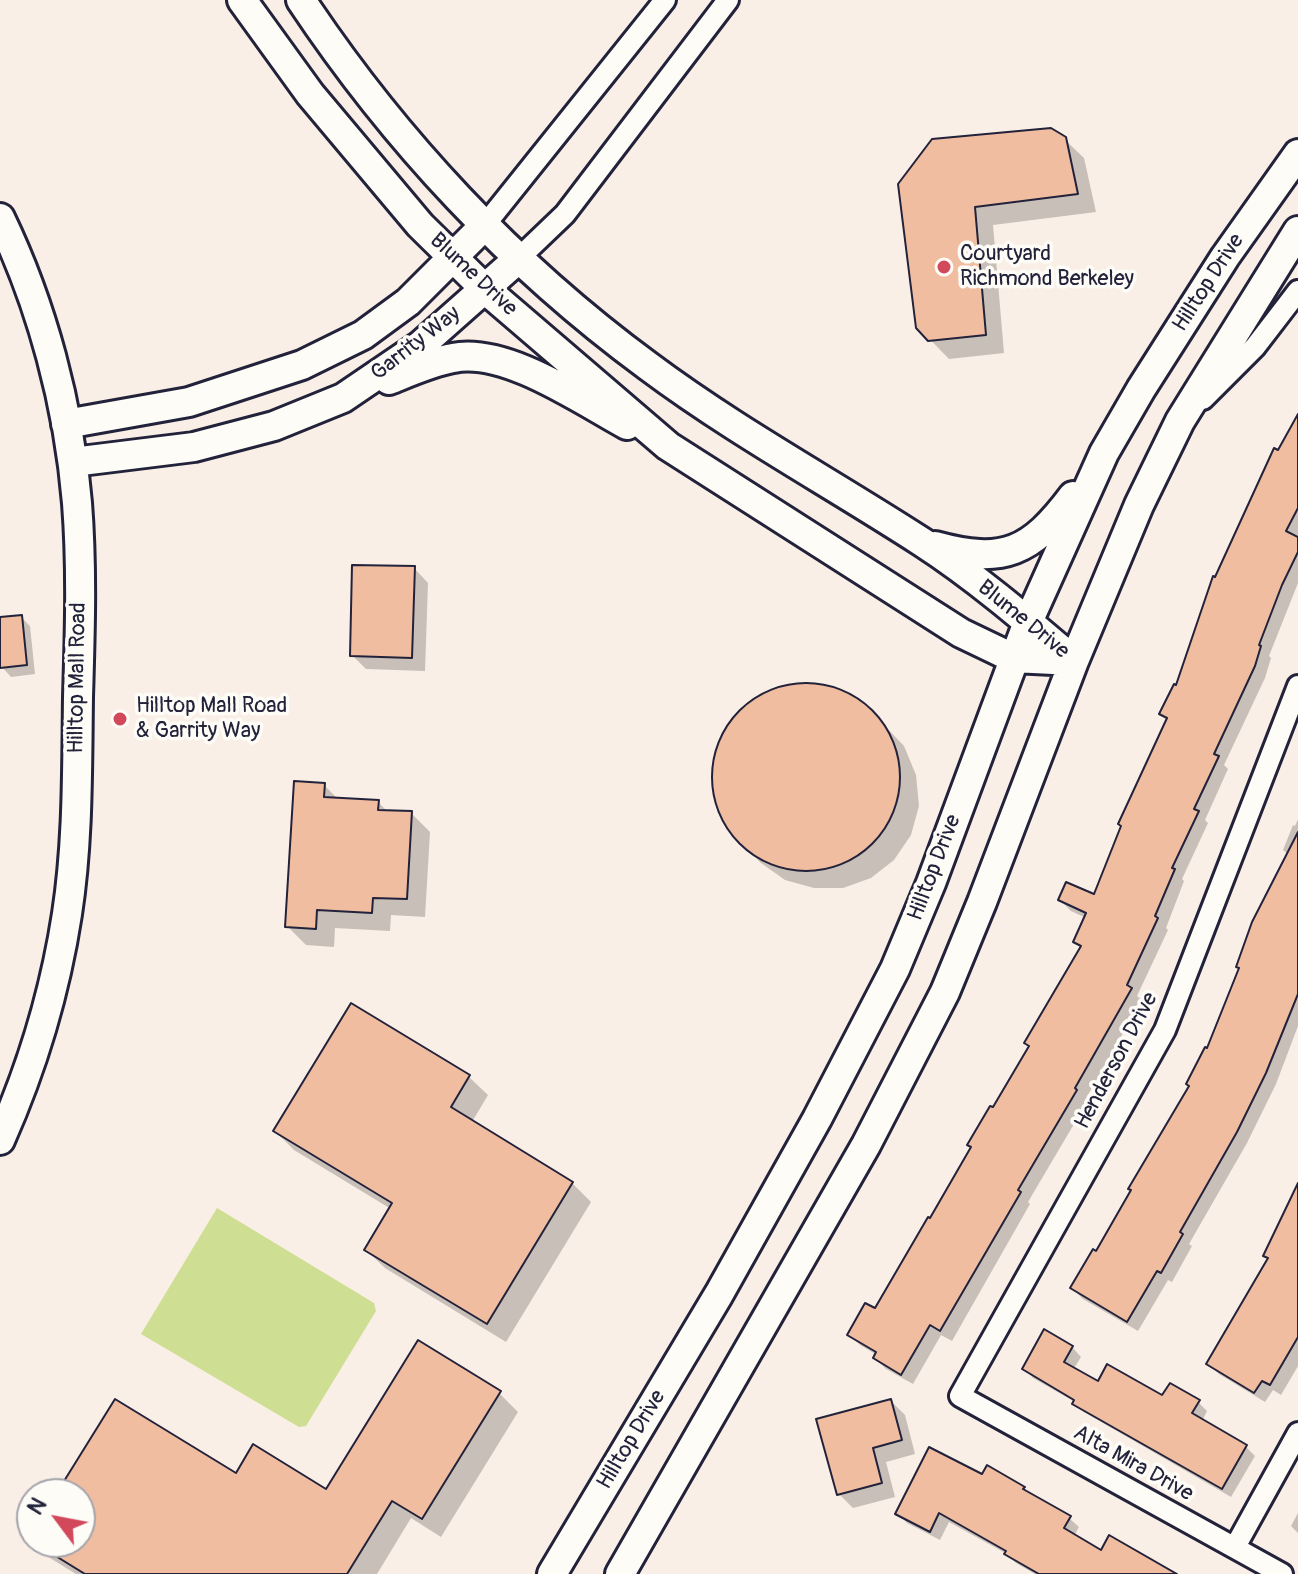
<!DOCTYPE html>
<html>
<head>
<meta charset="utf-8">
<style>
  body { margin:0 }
  #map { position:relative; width:1298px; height:1574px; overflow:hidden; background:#faefe6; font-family:Pangolin,sans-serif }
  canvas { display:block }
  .north { position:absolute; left:16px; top:1478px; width:80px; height:80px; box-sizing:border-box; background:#fdfcf7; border:2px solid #a5a5ac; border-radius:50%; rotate:302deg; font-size:22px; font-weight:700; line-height:32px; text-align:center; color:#22223b }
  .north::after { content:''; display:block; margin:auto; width:28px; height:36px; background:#d1495b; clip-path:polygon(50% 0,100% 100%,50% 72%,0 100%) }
</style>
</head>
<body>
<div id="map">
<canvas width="1298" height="1574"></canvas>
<div class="north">N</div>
</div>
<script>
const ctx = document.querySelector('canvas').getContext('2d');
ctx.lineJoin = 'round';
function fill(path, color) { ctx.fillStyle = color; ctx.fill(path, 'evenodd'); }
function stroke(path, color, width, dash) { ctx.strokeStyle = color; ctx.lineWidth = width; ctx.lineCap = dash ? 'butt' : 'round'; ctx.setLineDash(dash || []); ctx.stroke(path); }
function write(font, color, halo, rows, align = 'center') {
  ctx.font = font + ' Pangolin,sans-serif'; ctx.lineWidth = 7; ctx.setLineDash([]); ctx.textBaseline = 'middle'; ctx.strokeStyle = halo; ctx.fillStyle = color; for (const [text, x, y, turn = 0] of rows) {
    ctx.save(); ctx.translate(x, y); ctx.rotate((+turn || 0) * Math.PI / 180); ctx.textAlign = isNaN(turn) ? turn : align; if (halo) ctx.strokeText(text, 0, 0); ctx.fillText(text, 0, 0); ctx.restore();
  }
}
fill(new Path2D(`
  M217,1208L374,1303L376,1311L306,1426L299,1427L141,1334Z`), '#cede92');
fill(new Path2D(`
  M1064,139L1084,158L1096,212L993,225L1004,353L949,359L918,327L900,185Z
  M1298,418V583L1269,656L1271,658L1265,678L1224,765L1228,769L1205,820L1208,823L1182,879L1184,881L1166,928L1168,930L1137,996L1142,1000L1085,1100L1087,1102L1028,1202L1030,1204L952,1341L941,1335L913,1384L886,1369L875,1358L877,1355L860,1345L850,1335L875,1311L931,1220L1031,1047L1082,948L1075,942L1086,918L1071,911L1060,900L1095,897L1168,720L1162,714L1177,688L1278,453Z
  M414,568L428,583L425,671L366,669L352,655Z
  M21,617L30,626L35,674L11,677L2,667L0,619Z
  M803,684L834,688L862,702L904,746L916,775L919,806L911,835L894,860L871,878L843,888H814L785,880L761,863L741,843L724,819L715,790V761L725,733L745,708L772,691Z
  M324,785L339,800L378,802L388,812L411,813L430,832L425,917L391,915L390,931L335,928L334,947L306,945L287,926Z
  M1298,819V1026L1276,1084L1247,1143L1189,1244L1192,1246L1172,1282L1168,1280L1138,1331L1083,1299L1072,1288L1097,1253L1208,1051L1289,855L1283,850L1293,825L1295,826Z
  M469,1077L488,1095L472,1122L572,1183L591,1202L506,1342L385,1268L366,1250L391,1209L294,1150L275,1131Z
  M1298,1182V1366L1281,1395L1273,1390L1265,1402L1219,1374L1208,1363L1270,1260L1265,1255Z
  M1072,1347L1081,1357L1073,1370L1098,1384L1163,1398L1198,1402L1207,1411L1202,1421L1246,1447L1255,1456L1231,1497L1084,1412L1075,1402L1033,1378L1024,1368Z
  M499,1393L518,1412L441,1537L411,1518L377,1574H76L50,1558L34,1542H80V1494H59L237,1475L327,1491Z
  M891,1401L905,1415L915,1454L886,1462L895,1497L853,1508L839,1494Z
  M930,1450L1069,1518L1079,1527L1074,1536L1101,1553L1172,1574H1035L1016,1563L1007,1554L949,1522L940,1540L907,1523L897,1513Z
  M1298,1513V1533L1291,1526Z`), '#0003');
const building = new Path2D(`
  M1051,128L1066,137L1078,194L975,207L986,335L928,341L916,328L898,184L932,139Z
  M1298,414V508L1286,531L1298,537V552L1282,585L1259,645L1261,646L1255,666L1214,754L1219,756L1194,809L1199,811L1172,868L1175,869L1155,916L1158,918L1127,985L1132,988L1075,1088L1077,1090L1018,1190L1021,1192L940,1331L930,1325L901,1375L873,1358L876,1352L847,1335L865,1303L875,1308L928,1217L930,1218L971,1147L967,1145L990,1106L993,1107L1029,1046L1024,1043L1081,946L1073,942L1086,913L1058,900L1066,882L1094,894L1121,826L1118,824L1167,718L1159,714L1174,684L1176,685L1213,576L1215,577L1274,448L1278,450Z
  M352,565L415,566L412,658L350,656Z
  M22,615L27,665L0,668V617Z
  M712 777a94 94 0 1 1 188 0a94 94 0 1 1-188 0Z
  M294,781L325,783L324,797L379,800L378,810L412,811L407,899L373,898L372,913L317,910L316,929L285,927Z
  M1298,832V994L1266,1073L1237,1132L1180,1232L1183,1234L1161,1273L1157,1271L1127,1322L1070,1288L1093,1249L1096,1251L1131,1190L1128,1189L1189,1086L1186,1084L1205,1047L1207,1048L1239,968L1236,967L1252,922Z
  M351,1003L470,1075L451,1107L573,1182L487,1324L364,1250L392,1203L273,1131Z
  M1298,1183V1337L1270,1385L1262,1381L1254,1393L1206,1364L1268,1258L1263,1256Z
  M1044,1329L1073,1346L1064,1362L1098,1381L1107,1364L1162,1395L1170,1383L1200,1400L1192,1413L1247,1445L1222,1489L1072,1404L1074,1400L1022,1369Z
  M418,1340L501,1391L422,1519L392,1501L347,1574H85L33,1542H80V1494H56L115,1399L236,1473L253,1444L326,1489Z
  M891,1399L902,1440L873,1448L882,1483L837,1495L816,1419Z
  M929,1447L982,1474L987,1465L1025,1487L1023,1489L1071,1516L1064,1528L1101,1550L1109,1535L1177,1574H1039L1004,1554L1006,1551L939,1513L930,1532L895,1514Z`);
fill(building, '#f0bda1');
stroke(building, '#22223b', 2);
const street = new Path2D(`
  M484,226L665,0
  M518,259L565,214L728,0
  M1203,399L1255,347L1298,291
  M1235,1547L1298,1433
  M1282,1574L960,1396L1165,1030L1298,686`);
const secondary = new Path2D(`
  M242,0L310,94L420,225L485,289L668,446L961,633L1013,658L1074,661
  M301,0C394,140 512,266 648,366C735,431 831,483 922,542C976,577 1026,620 1074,661
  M0,218C42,305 69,406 77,503C82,567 80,632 78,697C77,769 78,843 67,914C55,992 32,1068 0,1140
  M389,380C409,372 431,362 453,358C505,347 581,400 627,425
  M66,424L189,402L302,365L363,335L408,302L484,226
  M73,462L194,447L274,426L343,398L421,345L518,259
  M935,546C1004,565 1031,552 1073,496
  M552,1574L719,1294L817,1119L895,969L931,883L1028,622L1104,453L1141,389L1225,257L1298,154
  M620,1574L866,1145L945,992L982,902L1074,661L1139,505L1180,421L1298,231`);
stroke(street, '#22223b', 26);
stroke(secondary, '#22223b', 34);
stroke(street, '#fdfcf7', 20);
stroke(secondary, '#fdfcf7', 28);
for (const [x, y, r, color] of [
  [944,267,8,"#d1495b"],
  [120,719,8,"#d1495b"]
]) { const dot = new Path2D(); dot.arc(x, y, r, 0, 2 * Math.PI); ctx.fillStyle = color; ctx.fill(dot); stroke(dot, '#fdfcf7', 3); }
write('22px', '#22223b', '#fdfcf7', [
  ["Courtyard",960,254],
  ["Richmond Berkeley",960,279],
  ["Hilltop Mall Road",136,706],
  ["& Garrity Way",136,731]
], 'left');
write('22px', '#22223b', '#fdfcf7', [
  ["Blume Drive",473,275,43],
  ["Hilltop Drive",1209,283,-57],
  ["Garrity Way",416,344,-38],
  ["Blume Drive",1023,620,39],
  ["Hilltop Mall Road",78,678,-89],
  ["Hilltop Drive",935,868,-69],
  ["Henderson Drive",1117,1061,-62],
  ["Hilltop Drive",632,1440,-59],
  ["Alta Mira Drive",1133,1464,29]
]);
</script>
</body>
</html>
